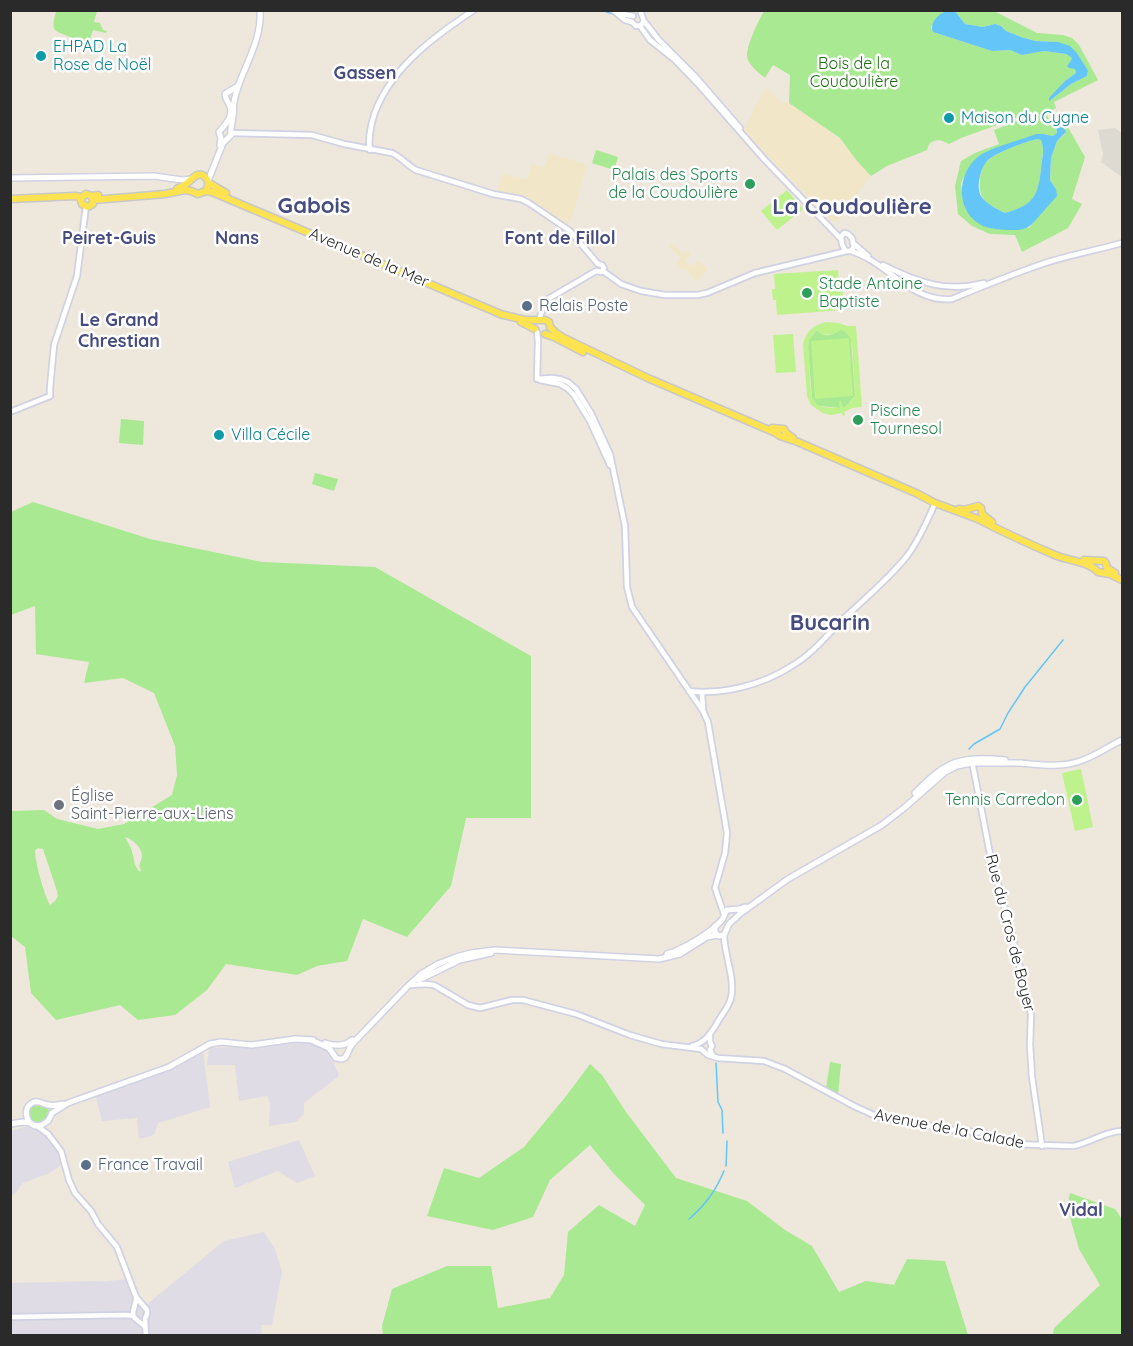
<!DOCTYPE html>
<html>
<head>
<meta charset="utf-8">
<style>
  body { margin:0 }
  #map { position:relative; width:1133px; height:1346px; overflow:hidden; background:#eee7db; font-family:Quicksand,sans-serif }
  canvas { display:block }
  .frame { position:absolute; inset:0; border:12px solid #2a2a2a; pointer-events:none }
</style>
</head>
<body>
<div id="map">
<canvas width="1133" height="1346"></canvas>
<div class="frame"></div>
</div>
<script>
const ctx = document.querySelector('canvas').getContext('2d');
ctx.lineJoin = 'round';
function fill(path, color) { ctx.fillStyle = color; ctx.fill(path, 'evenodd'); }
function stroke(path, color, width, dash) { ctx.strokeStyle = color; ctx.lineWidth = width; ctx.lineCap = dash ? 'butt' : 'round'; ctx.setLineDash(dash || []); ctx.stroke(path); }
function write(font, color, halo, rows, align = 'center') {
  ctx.font = font + ' Quicksand,sans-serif'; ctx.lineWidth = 5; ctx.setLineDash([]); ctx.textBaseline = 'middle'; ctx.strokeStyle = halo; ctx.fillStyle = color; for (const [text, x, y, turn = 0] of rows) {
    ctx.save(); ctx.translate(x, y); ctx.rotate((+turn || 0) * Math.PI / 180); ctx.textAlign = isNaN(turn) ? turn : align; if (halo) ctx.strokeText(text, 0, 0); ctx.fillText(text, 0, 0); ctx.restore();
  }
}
fill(new Path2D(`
  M307,1042L322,1046L331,1055L339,1076L304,1103V1114L296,1122L269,1126L270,1103L267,1096L239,1101L235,1065H207L209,1048L259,1046Z
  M203,1051L210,1107L158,1123L154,1135L139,1139L137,1118L102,1121L95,1095L169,1069Z
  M27,1126L41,1131L56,1149L62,1164L50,1173L23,1183L15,1194L11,1196V1131Z
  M299,1140L315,1176L297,1183L278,1171L235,1188L228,1162Z
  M264,1232L275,1249L282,1272L272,1325H261L262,1336L11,1335L10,1283L106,1281L131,1279L141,1301L146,1305L224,1241Z`), '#dfdce5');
fill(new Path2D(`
  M766,87L782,103L787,102L840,138L857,161L871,176L836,222H833L746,134L744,129Z
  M549,153L587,165L572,217L568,224H562L518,195L497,193L503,174L527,180L531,164L544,167Z
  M671,243L683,253L686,250L691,254L685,261L691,267L698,261L708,269L696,281L685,269L683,271L676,263L681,257L669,248Z`), '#f1e7c8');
fill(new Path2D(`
  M56,11H97L94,22L100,23L103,30L107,31L106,33L93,30L88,46L77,40L58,32C50,28 55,18 56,11Z
  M764,11H947L943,12L931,27L933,32L992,51L1010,50L1022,55L1044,51L1066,54L1072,57L1076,73L1069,78L1052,99L1071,84L1087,76L1088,72L1077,53L1058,42L1035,41L1021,37L1006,31L1001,26L995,24L983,27L965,24L955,11H952H994L1037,33L1063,35L1072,38L1079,45L1098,80L1054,102L1056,108L1046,114L1050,121L1062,117L1085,157L1072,199L1082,204L1068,228L1022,252L1015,235L990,234L972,226L958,214L955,186L961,161L975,153L999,144L994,130L1020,120L1019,117L961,138L949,144C941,140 936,138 929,144L927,150L887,166L871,176L857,161L840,138L789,103L790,75L773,65L765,78C759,73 751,67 748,60C743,51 759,20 764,11ZM1055,122L1065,134L1057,141L1051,158L1050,180L1056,189L1032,224L1029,228L973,218L963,200L961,184L963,178L987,152L1043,134L1053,136L1057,134Z
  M1037,139L1041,140C1045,149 1042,158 1041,169C1038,197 1034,205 1005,213C990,205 978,201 980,182C980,174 982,166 988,160C997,152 1025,142 1037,139Z
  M596,150L618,157L614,170L592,163Z
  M841,329L848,334L851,339L855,395L848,405L843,408L841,402L840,408L820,406L816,404L812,398L808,347L809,339L817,330C826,339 832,335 841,329Z
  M121,419L144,421L143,445L119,443Z
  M315,473L338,479L334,491L312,484Z
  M33,502L150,539L262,562L375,567L531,656V818H466L451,886L407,937L363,919L347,961L317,966L297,975L226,964L207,990L175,1015L138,1020L120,1005L56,1020L31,993L25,947L11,936V811L44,810L57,819L98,829L124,824L172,795L177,775L175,746L154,693L123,678L84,683L89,662L36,654L35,606L11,615V512ZM125,837C132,839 142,847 142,856C142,858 140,864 139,866L141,870L140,872C133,865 135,860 132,852C131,846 127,842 125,837ZM38,848L43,849L57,891L58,896L55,901L50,905C44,895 35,862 35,850Z
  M830,1062L841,1064L838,1095L826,1089Z
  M590,1064L602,1075L626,1112L676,1178L747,1201L785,1230L812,1246L839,1292L866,1281L894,1285L907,1259L945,1261L968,1335H970L383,1336L382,1326L392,1289L447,1266H491L498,1308L550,1298L564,1275L568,1232L599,1205L635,1226L645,1205L614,1174L590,1145L550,1180L533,1217L493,1230L427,1216L444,1168L479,1178L524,1147L567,1095Z
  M38,1102L47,1106L50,1113L46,1123L32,1125L26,1110Z
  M1070,1193L1115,1209L1122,1219V1335H1053L1054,1328L1100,1285L1079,1249L1067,1207Z`), '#a8e992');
fill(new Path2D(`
  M787,190L803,209L777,230L761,211Z
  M838,270L839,285H842L843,297H840L841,310L777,315L776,300H773L772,289H775L774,274Z
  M826,322L839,323L847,326H856L862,407L852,408L844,412L845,415L843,416L842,413L831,415L823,413L811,405L807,396L803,344C806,331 814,325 826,322ZM841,329L848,334L852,343L855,395L851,402L843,408L841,401L839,402L840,408C826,407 816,410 811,394L808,343L812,335L817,330C824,337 832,335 840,331Z
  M793,334L796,372L776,373L773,335Z
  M849,338L853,396L815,399L811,341Z
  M1081,769L1093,827L1075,831L1062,773Z`), '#bef28d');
fill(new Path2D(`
  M1115,128L1122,133V177L1101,162L1103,154L1098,130Z`), '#dddad2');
fill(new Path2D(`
  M947,11H955L965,24L983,27L995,24L1001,26L1006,31L1021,37L1035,41L1058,42L1070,46L1077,53L1087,69L1088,71L1087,76L1071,84L1052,99L1049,101V98L1065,81L1076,73L1075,69L1069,68L1067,66L1072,59L1071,57L1066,54L1044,51L1022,55L1010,50L992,51L933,32C929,23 939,13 947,11Z
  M1059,120L1066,132L1057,141L1051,158L1050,180L1056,189L1057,196L1032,224C1026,230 1019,230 1011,230C1003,230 991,229 983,226C955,212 956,174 979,156C992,147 1021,140 1036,134H1043L1053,136L1057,133L1055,121ZM1037,139L1041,140C1045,150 1042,158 1041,169C1038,197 1033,205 1005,213C997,209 986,204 981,196C976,187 980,168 988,160C997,152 1025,142 1037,139Z`), '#64c5f9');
stroke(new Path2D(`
  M601,10L613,14
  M969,749L974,744L1000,729L1008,713L1025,687L1063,640
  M716,1063L718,1102L722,1110L723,1133
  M726,1166L727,1141
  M689,1219C706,1204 715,1192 724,1171`), '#64c5f9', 1.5);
const tertiary = new Path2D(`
  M613,10L625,20L632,22L636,26L641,25L644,21L640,10
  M619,10L623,14L633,16
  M644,21L658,39L694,75L740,128
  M640,26L650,40L674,59L700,86L764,159L841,239
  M231,133L312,135L344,144L392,153C401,157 407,165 416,170L493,194L521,199L529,203L570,231L598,264L602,265L604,268L601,272L596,271L548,299L545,302L539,320
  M370,150C368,140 370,132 372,122C385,72 433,37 474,10
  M844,233L848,234L852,238L854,247L851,251H845L842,244L841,237Z
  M853,243L868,256
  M851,251C887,262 911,303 952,299C983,286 1013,274 1045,263C1070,255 1097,250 1122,243
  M883,265C917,282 946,293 984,283
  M603,271L621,284L641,291L665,295H697L707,293L755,273L847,251
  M537,332L538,342L537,379
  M537,379L552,378L560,379L568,382L576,389L591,413L610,454L625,526L627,587L632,607L703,711L708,722L727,833L725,853L715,888L724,914
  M540,380L560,384L567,388L574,395L590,421L610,465
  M50,396V388L54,345L77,276L86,206
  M10,412L50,396
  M689,691C722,695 762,685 790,667C810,656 826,637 841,621C863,600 888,580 907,556C919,540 927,522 935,503
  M702,694L703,709
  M972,761L990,854L1013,939L1031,1014L1030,1045L1032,1077L1042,1146
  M411,985L424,984L434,985L468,1005L480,1008L512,1000H523L576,1014L630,1035L661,1044L701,1049L708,1055L718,1058L764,1061L785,1069L854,1106L876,1116L954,1130L985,1133L1011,1144L1073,1146C1090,1143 1105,1131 1122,1131
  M710,1036V1042L712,1046L710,1050L713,1056
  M692,1046C704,1043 709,1036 716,1025C720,1017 727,1009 730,1001C737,982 724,955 724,935
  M37,1126L48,1134L61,1151L69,1180L75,1193L91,1211L98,1224L117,1247L136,1297L147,1310V1314L145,1319L146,1336
  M136,1299C136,1305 131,1312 134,1317C137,1321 141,1322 144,1326
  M10,1317L126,1315L133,1316`);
const secondary = new Path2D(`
  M220,145L221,138L219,132C225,125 235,115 229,104C227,100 225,98 225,94L238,86
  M10,178L154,176L182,180L191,179
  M208,181L223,143L231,135C230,128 232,124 233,116C234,112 233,106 234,102C235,96 237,90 239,84C248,60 262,36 260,10
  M1020,763C1041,765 1063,768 1083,760C1097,755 1109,746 1122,740
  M915,793C946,761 960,755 1005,760
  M715,926V933L719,936L724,935L729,924L741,913L788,879L882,825L904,808L945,772L957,766L972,763H1022
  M667,954C683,949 709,934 720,922C724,919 724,914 727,910L739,909L745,907
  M419,980L460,960L491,953
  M311,1040L329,1048L336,1058C345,1061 346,1057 349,1050C350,1046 354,1042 357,1039L407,987L421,974L438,964L456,957L471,953L495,950L659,959L680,954L707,937L717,935
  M325,1043C334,1046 344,1047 352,1040
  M30,1123C25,1116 24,1106 34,1102C40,1101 43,1104 48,1105C53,1106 59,1105 63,1104
  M10,1124L23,1122L30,1123L35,1126L42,1125L48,1121L52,1113L68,1103L169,1067L210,1044L221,1042L252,1045L295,1039L313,1040`);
const primary = new Path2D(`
  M209,183L226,193
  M177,189C180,187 183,186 186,184C192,180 198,169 206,178C210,182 208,187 206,191
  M82,197L81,200L82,204L88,207L93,204V200L92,196
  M10,199L75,196L82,197L86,194L92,196L98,195
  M93,200L165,194L185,190L191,191L198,194L206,191L212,192L503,315
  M500,314L525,320H545L549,322L550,327L556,333L564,338L650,379L776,433L780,436L798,442L916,493L935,503L978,519C1003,532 1029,544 1055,555C1069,561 1088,561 1098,572L1110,574L1122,580
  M521,322L535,329
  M545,334L554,337L583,352
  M772,428L784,429L786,433L793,438
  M959,509L964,510L978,506L981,508L982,514L992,522
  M1084,560L1104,561L1106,564L1107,568L1115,573`);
stroke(tertiary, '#d0d2e4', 8);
stroke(secondary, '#d0d2e4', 8);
stroke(primary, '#c8c8c8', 9);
stroke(tertiary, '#fff', 4.5);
stroke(secondary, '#fff', 5);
stroke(primary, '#fde350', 6);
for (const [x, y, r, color] of [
  [41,56,6,"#0f9aa8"],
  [949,118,6,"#0f9aa8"],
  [750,184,6,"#2e9e5b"],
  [807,293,6,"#2e9e5b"],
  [527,306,6,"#5c6f8a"],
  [858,420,6,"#2e9e5b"],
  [219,435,6,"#0f9aa8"],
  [1077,800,6,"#2e9e5b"],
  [59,805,6,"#6b7280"],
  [86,1165,6,"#5c6f8a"]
]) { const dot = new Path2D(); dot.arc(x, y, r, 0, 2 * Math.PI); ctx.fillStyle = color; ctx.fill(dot); stroke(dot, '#fff', 2); }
write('16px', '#0d838f', '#fff', [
  ["EHPAD La",53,47],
  ["Rose de Noël",53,65],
  ["Maison du Cygne",961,118],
  ["Villa Cécile",231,435]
], 'left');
write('16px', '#1f6e13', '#fff', [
  ["Bois de la",854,64],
  ["Coudoulière",854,82]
]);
write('16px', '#27864d', '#fff', [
  ["Palais des Sports",738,175],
  ["de la Coudoulière",738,193],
  ["Stade Antoine",819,284,"left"],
  ["Baptiste",819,302,"left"],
  ["Piscine",870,411,"left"],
  ["Tournesol",870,429,"left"],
  ["Tennis Carredon",1065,800]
], 'right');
write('16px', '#2a2a2a', '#fff', [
  ["Avenue de la Mer",369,258,23],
  ["Rue du Cros de Boyer",1010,933,76],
  ["Avenue de la Calade",949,1129,11]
]);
write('16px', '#4e5e75', '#fff', [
  ["Relais Poste",539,306],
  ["France Travail",98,1165]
], 'left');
write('16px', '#5b616d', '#fff', [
  ["Église",71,796],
  ["Saint-Pierre-aux-Liens",71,814]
], 'left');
write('bold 18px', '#464c7f', '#fff', [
  ["Gassen",365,74],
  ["Peiret-Guis",109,239],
  ["Nans",237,239],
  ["Font de Fillol",560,239],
  ["Le Grand",119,321],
  ["Chrestian",119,342],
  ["Vidal",1081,1211]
]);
write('bold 22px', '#464c7f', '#fff', [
  ["Gabois",314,206],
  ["La Coudoulière",852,207],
  ["Bucarin",830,623]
]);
</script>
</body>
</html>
